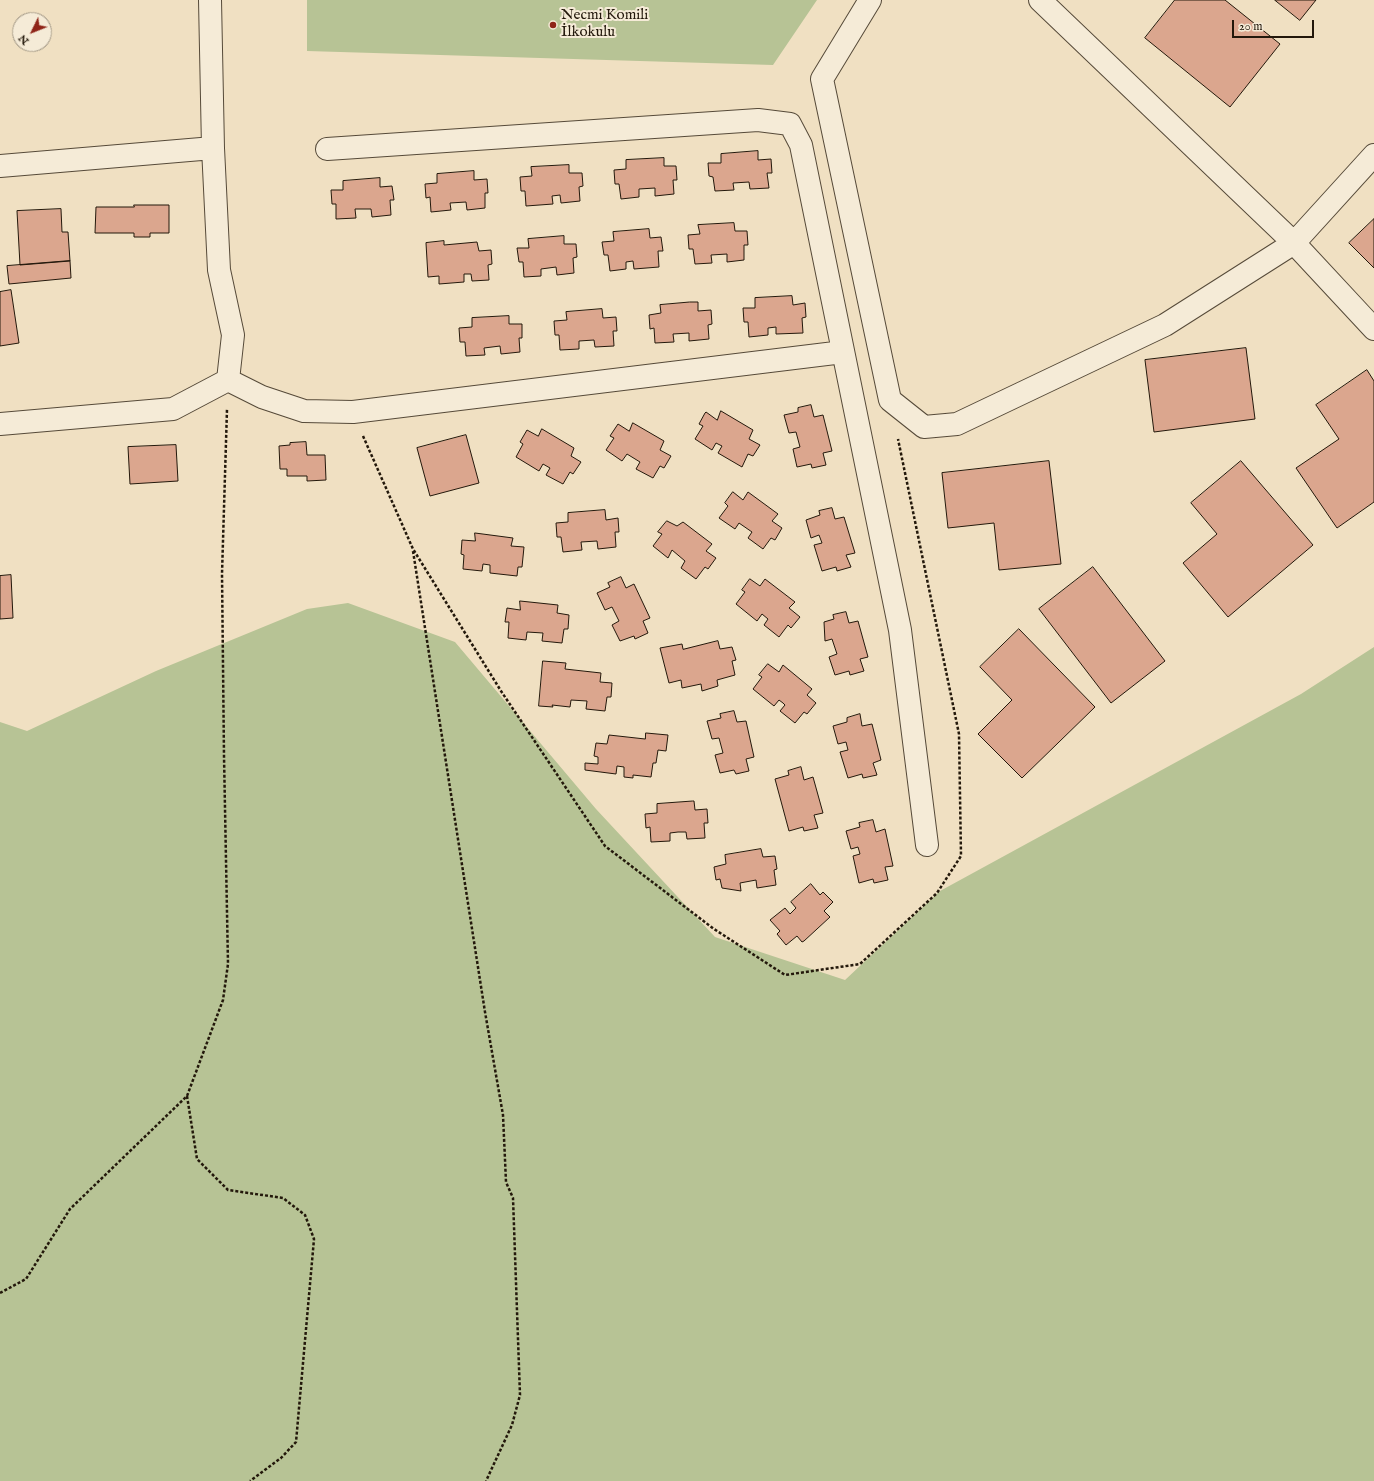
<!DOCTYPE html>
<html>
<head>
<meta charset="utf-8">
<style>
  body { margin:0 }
  #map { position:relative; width:1374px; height:1481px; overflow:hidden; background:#f0e0c2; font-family:"IM FELL English",serif }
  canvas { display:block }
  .north { position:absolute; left:12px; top:12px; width:40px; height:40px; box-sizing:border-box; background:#f5ebd7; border:1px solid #a19785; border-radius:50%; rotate:227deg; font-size:11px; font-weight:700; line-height:16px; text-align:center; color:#23180b }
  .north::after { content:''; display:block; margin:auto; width:14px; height:18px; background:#8f2418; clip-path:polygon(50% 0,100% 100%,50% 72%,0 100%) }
  .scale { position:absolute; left:1232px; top:20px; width:82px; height:18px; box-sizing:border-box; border:2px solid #23180b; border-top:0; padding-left:5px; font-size:12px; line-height:14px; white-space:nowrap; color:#23180b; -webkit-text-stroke:3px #f5ebd7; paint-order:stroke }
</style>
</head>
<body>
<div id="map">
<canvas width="1374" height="1481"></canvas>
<div class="north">N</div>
<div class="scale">20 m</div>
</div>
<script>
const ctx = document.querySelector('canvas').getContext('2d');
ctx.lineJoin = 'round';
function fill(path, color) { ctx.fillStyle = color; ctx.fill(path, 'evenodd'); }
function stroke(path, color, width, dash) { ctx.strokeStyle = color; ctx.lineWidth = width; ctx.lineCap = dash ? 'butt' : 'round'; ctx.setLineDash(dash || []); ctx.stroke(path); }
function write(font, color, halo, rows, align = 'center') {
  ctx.font = font + ' "IM FELL English",serif'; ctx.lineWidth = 4; ctx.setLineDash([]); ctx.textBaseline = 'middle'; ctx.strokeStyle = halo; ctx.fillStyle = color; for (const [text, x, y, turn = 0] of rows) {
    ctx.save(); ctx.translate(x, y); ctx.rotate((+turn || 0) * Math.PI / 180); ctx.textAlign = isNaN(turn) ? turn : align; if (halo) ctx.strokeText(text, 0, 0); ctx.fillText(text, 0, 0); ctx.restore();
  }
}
fill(new Path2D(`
  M307,0H817L773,65L307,51Z
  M348,603L455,642L596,809L715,937L845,980L940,891L1301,694L1374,647V1481H0V722L27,731L156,671L307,609Z`), '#b7c395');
const building = new Path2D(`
  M1175,0H1225L1280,44L1230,107L1145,38Z
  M1275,0H1316L1300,20Z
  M758,151V160L771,159L772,173H767L769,188L750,189L749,182L733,183L734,190L715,191L713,177L709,176L708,163H721V154Z
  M664,158V166H676L677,180H673L674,194L655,196V188L639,189V197L621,199L619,184H615L614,170L626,169V160Z
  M569,165V173H582L583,186L579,187L580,201L561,203L560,195L552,196L553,204L526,206L525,191H521L520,177L532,176L531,167Z
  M474,171V180L487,179L488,193H485V208L467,210L466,202L450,203L451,210L431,212L430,197L426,198L425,184L437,183V174Z
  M380,178V187L392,186L394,200H390L391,215L372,217L371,209H355L356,218L336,219V204H332L331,190H343V181Z
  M134,205H169V233H150V237H134V233H95L96,207H134Z
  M61,209L62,232H68L70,261L20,265L17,211Z
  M1374,219V268L1349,243Z
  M734,223L735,231H747L748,245H744V260L727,262V254L711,255L712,263L695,264L693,249H689L688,235L700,234L698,225Z
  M649,229L650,238L661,237L663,251H658L659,267L634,269L633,261L626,262V269L610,271L608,255H604L602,242L614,241L613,232Z
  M564,236V244H576L577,257L573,258L574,273L557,275L556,267L541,269V276L524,277L523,262H519L517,248H529L528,239Z
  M444,241V245L477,242L479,251L491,250L492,264L488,265L489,280L472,281L471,274H464V282L439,284V276L428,277L426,243Z
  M70,261L71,278L9,284L7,266Z
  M11,290L19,343L0,346V292Z
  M792,296L793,305L805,303L806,317L802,318L803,333L776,334V327L768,328V335L749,337L748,322H744L743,308H755V298Z
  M690,302H698V311L711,310L712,324L708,325L709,339L689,341V333L673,334L674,342L655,343L654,328L650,329L649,315L661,313L660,305Z
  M602,309L603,318L616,317L617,331H613L614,346L595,347L594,340L579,341V349L560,350L559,335H555L554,321L567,320L566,312Z
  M509,316V324H522V338H519L520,352L501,354L500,346L484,348L485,355L466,356L465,342H460L459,328L472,327V318Z
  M1246,348L1255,419L1154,432L1145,360Z
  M1367,370L1374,381V502L1337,528L1296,468L1339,439L1316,405Z
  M811,405L814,417L823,415L832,451L823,453L826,465L812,468L811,464L797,467L793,449L800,447L796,432L789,433L784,415L798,412V408Z
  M721,411L753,430L749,439L760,445L753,456L748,454L742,467L718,453L722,446L716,443L712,450L695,439L703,426L699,424L705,413L706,412L717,420Z
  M633,423L664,441L660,450L671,456L664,468L660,466L653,478L636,469L640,462L627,454L622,461L606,450L614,438L610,436L618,424L629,431Z
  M542,429L574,448L571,456L581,462L573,474L570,472L563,484L546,475L550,468L543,464L539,471L516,457L523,444L520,442L527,430L538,436Z
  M466,435L479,483L430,496L417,448Z
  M306,442L307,455H325L326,480L307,481V476H287V469H280L279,446L290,445V443Z
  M176,445L178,481L130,484L128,447Z
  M1049,461L1061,564L999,570L994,523L948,528L942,473Z
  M1241,461L1313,545L1228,617L1183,563L1217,534L1191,503Z
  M733,492L743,500L748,492L778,514L772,521L782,528L775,540L771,538L763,549L748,538L752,532L739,523L735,529L719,518L728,506L725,503Z
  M832,508L835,519L844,517L855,553L846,555L851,567L837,571L836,567L822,571L814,545L822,543L819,535L811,538L806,520L820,515L819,511Z
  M605,510L606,520L618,518L619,532H615L616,547L598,549L597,541L581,542L582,550L563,552L561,537H557L556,523L568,522V513Z
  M667,521L677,526L683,522L712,544L706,551L716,558L708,569L705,567L696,579L681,568L685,561L672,550L668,558L653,546L662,534L658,532Z
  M475,533L513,538L511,546L524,547L522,567H518L517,576L490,573V565L483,564L482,571L463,569L464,555L461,554L462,540L475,541Z
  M1093,567L1165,661L1111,703L1039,609Z
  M11,575L13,618L0,619V576Z
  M621,577L626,588L634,584L650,618L643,621L648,633L635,639L634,636L620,641L612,625L619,621L612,607L605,610L597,593L610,587L608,583Z
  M750,579L760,586L765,579L795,602L789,608L800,617L791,628L788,625L779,637L764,625L768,619L762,614L757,621L736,604L745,592L742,590Z
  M520,601L558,605L557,613L569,615L568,629H564L562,643L542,641L543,633L527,632L526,640L508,638L509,622H505L507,608L520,610Z
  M846,612L849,623L858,621L868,657L860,659L864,671L850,675L849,671L835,675L829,657L837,654L832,639L825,641L824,622L834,619L833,615Z
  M1019,629L1095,707L1022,778L978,734L1012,700L980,667Z
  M718,641L720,649L732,647L736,660L732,661L735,675L717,680L718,686L702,691L701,684L682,688L681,680L669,683L660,648L682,644L683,649Z
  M543,661L566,663L565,669L601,673L600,682L612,683L611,697H607L605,711L586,709L587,701L571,700L570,707L552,705L553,707L539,706Z
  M768,664L779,672L783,665L812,689L807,695L816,703L807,714L804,712L795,723L780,711L785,705L783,703L779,700L774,706L753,689L762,677L759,675Z
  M734,711L737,722L746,721L754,757L746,759L749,771L736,774L734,770L720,773L715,755L723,753L719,738L712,739L707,721L721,718L720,714Z
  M860,714L862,726L872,724L881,760L873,763L877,775L863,778L862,774L848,778L840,752L848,750L846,742L838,744L833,726L847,722V718Z
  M646,733L668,735L666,751L658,750L656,763H653L651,777L633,775V778L624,777V767L617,766L616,774L585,770V763L598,764V757L594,756L596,743L607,744L609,735L645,739Z
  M801,767L804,780L813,777L823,813L814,815L818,828L804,831L803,827L789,831L775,779L789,775L788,771Z
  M693,801H694L695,810L707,809L708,823H704L705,838L687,839L686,832H678L670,833V841L651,842L650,827L646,828L645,814L657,813V804Z
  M873,820L876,832L885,829L893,866L885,867L888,880L874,883L873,879L859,883L853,856L860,854L858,847L851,849L846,831L860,827L859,823Z
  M761,849L763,857L775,856L777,869L774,870L776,885L757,888L756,880L740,883L741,891L722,888L720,879L716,880L714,867L726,864L725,855Z
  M811,884L820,895L823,892L833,902L824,911L830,917L804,941L802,942L797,936L786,945L777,934L780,931L770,920L785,908L790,914L796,908L791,902Z`);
fill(building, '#dba68e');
stroke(building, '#23180b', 1);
const minor = new Path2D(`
  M210,0L213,148L219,270L233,335L228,380L262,397L304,411L353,412L843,352
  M870,0L822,79L890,400L924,427L957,424L1165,325L1294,243L1374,155
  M1040,0L1294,243L1374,329
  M327,149L758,120L790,124L801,145L900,630L927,845
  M0,166L213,148
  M0,424L173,409L228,380`);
stroke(minor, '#564a39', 24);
stroke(new Path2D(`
  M363,436L413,549L501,691L605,846L714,929L785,975L860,964L937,893L961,856L959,734L898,439
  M413,551L485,1012L503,1115L506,1182L513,1198L520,1395L512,1425L486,1481
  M187,1096L197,1159L228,1190L283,1198L305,1215L314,1239L296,1442L281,1458L250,1481
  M0,1293L26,1279L70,1209L187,1096L223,1000L228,964L224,756L222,574L227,409`), '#23180b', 2.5, [3, 2]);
stroke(minor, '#f5ebd7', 22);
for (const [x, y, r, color] of [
  [553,25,4,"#8f2418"]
]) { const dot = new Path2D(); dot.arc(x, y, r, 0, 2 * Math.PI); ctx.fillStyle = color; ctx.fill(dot); stroke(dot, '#f5ebd7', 1.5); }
write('15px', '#23180b', '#f5ebd7', [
  ["Necmi Komili",561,16],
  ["İlkokulu",561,33]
], 'left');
</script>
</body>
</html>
